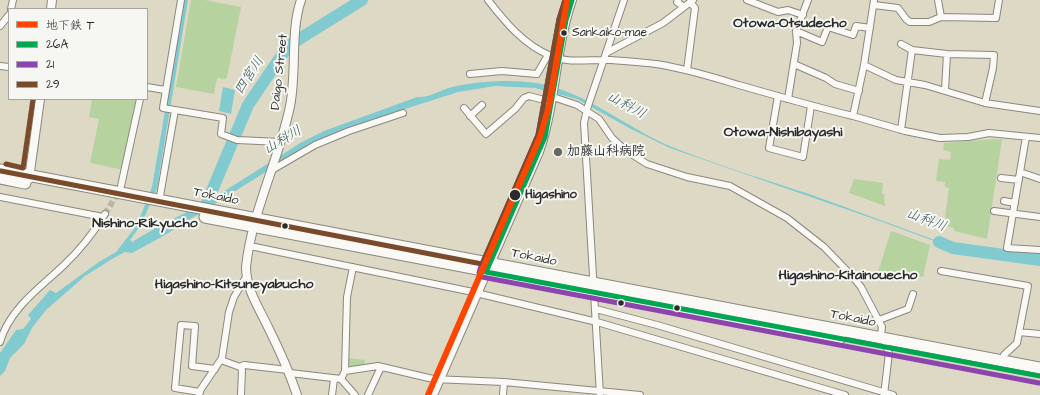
<!DOCTYPE html>
<html>
<head>
<meta charset="utf-8">
<style>
  body { margin:0 }
  #map { position:relative; width:1040px; height:395px; overflow:hidden; background:#ddd9c5; font-family:"Architects Daughter","Klee One",sans-serif }
  canvas { display:block }
  .legend { position:absolute; left:8px; top:8px; width:140px; height:92px; box-sizing:border-box; background:#f6f6f2; border:1px solid #a5a5a2; margin:0; padding:5px 7px; list-style:none; font-size:12px; color:#2b2b2b }
  .legend li { display:flex; align-items:center; gap:8px; height:20px }
  .legend b { width:20px; border:1px solid #a5a5a2 }
</style>
</head>
<body>
<div id="map">
<canvas width="1040" height="395"></canvas>
<ul class="legend">
<li><b style="height:5px;background:#ff4500"></b>地下鉄 T</li>
<li><b style="height:5px;background:#00a651"></b>26A</li>
<li><b style="height:5px;background:#8e44ad"></b>21</li>
<li><b style="height:5px;background:#7a4b2a"></b>29</li>
</ul>
</div>
<script>
const ctx = document.querySelector('canvas').getContext('2d');
ctx.lineJoin = 'round';
function fill(path, color) { ctx.fillStyle = color; ctx.fill(path, 'evenodd'); }
function stroke(path, color, width, dash) { ctx.strokeStyle = color; ctx.lineWidth = width; ctx.lineCap = dash ? 'butt' : 'round'; ctx.setLineDash(dash || []); ctx.stroke(path); }
function write(font, color, halo, rows, align = 'center') {
  ctx.font = font + ' "Architects Daughter","Klee One",sans-serif'; ctx.lineWidth = 4; ctx.setLineDash([]); ctx.textBaseline = 'middle'; ctx.strokeStyle = halo; ctx.fillStyle = color; for (const [text, x, y, turn = 0] of rows) {
    ctx.save(); ctx.translate(x, y); ctx.rotate((+turn || 0) * Math.PI / 180); ctx.textAlign = isNaN(turn) ? turn : align; if (halo) ctx.strokeText(text, 0, 0); ctx.fillText(text, 0, 0); ctx.restore();
  }
}
fill(new Path2D(`
  M191,0H205L241,7L227,77L226,79L217,78L214,94L176,87Z
  M92,99H138L124,170L90,163L99,119L89,117Z
  M994,139H1002L987,239L954,231V228L944,225L949,188L945,187V182L936,181L939,159L950,160L951,152L943,150L944,143Z
  M854,179L883,183L882,194H884L885,206L849,193Z
  M891,231L930,245L923,277L898,271L894,277L878,272Z
  M348,358L365,360L364,366L348,368Z`), '#b6d29e');
fill(new Path2D(`
  M184,0H188L157,188L141,225L130,240L132,242L159,226L207,202L302,142L324,131L417,97C429,98 440,90 452,87C477,81 510,79 536,83C586,91 626,128 672,147C717,165 763,179 809,194C857,211 905,229 953,247V248L880,221L670,148L631,129L577,99L535,88L495,86L483,88L458,92L349,127L315,141L165,235L132,253L125,252L112,259L85,276L46,310L32,328L24,344L10,358L5,371L0,376V353L16,330L23,329L31,319L28,315L50,290L56,293L99,262L116,252L137,225L152,187Z
  M223,87L235,90L231,114L219,111Z`), '#81cad0');
stroke(new Path2D(`
  M206,205L248,105L288,46L362,0
  M939,242L953,248L1040,260`), '#81cad0', 12);
stroke(new Path2D(`
  M105,214L119,191`), '#b9b6a6', 6, [6, 3]);
const street = new Path2D(`
  M181,0L163,108L223,118L221,134L237,140L281,142
  M488,0C505,22 524,45 551,56C570,64 590,59 611,60C626,61 642,62 656,64C684,68 712,77 739,85C777,96 815,107 853,116L864,65L874,0
  M678,0L677,2L684,7
  M747,0L778,12L788,10L803,15
  M938,0L941,17
  M874,5L898,8L906,19L910,22H929L941,17L996,18L999,0
  M11,9L13,0
  M0,26L9,15
  M796,31L822,42L828,27L853,35L856,26L870,28
  M901,44L912,50L947,54L994,55L993,68L985,103
  M606,53L663,23L693,0
  M794,64L826,78L835,84L859,91
  M864,65L896,80L925,85L985,103L1040,111
  M0,66L9,67
  M687,70L695,8L690,2
  M470,74L502,71L537,74L548,55
  M147,87L165,90
  M945,90L947,54
  M778,96L769,148L803,157L811,106
  M553,97L577,105L599,119L612,138L625,150L647,164L687,177L730,186L787,218L824,247L853,277L861,287L882,327L881,334L889,353L884,395
  M788,99L797,43L796,31L808,0
  M464,108L486,134L515,109L524,98L529,96L552,102
  M470,116L482,105
  M853,116L905,131L940,138L968,137L989,133L1040,138
  M901,130L912,50
  M1026,137L1007,248L1040,250
  M272,170L315,145L349,131L403,113
  M1020,172L1040,179
  M1001,178L1019,180
  M121,186L140,99
  M160,196L175,110
  M0,197L103,217
  M1004,201L1015,203
  M994,211L1040,217
  M250,246L468,291L597,322L845,395
  M941,271L1028,286L1017,343L1004,355L1003,361
  M596,309L657,325L893,395
  M879,320L908,309L913,294
  M1019,332L1040,334
  M0,342C10,308 40,288 64,265C80,250 94,232 105,214
  M221,360L240,367L242,370L241,395
  M240,367L244,365L288,370
  M345,371L378,366L433,379L504,382L640,395
  M290,373L341,379L355,395
  M341,379L345,371L347,297L353,267
  M200,392L175,388L181,325L195,326L192,366L215,369
  M199,395L201,389L222,358L229,312L234,297L246,277
  M332,395L334,379
  M368,395L381,367
  M503,395L504,382
  M600,395L584,123L587,109L624,0`);
const secondary = new Path2D(`
  M51,9L52,0
  M29,179L40,99
  M297,395C289,371 279,349 268,327C259,308 246,289 246,267C252,211 279,160 290,106C297,72 290,32 301,0
  M433,395L539,152C556,103 555,49 572,0`);
const highway = new Path2D(`
  M0,170L1040,368
  M0,178L25,183
  M205,217L840,338`);
stroke(street, '#89887e', 8);
stroke(secondary, '#89887e', 10);
stroke(highway, '#89887e', 13);
stroke(street, '#faf9f6', 6);
stroke(secondary, '#faf9f6', 8);
stroke(highway, '#faf9f6', 11);
stroke(new Path2D(`
  M572,0L566,20L545,137L486,272L1040,376`), '#00a651', 5);
stroke(new Path2D(`
  M565,0L559,19L538,135L480,269L479,273L482,277L1039,383`), '#8e44ad', 5);
stroke(new Path2D(`
  M6,164L23,168L33,99
  M1,171L482,264L538,135L559,19L565,0`), '#7a4b2a', 5);
stroke(new Path2D(`
  M428,395L540,137L549,106L567,0`), '#ff4500', 6);
for (const [x, y, r, color] of [
  [564,33,3.5,"#2b2b2b"],
  [558,152,5,"#696861"],
  [515,195,6,"#2b2b2b"],
  [285,226,3.5,"#2b2b2b"],
  [621,303,3.5,"#2b2b2b"],
  [677,308,3.5,"#2b2b2b"]
]) { const dot = new Path2D(); dot.arc(x, y, r, 0, 2 * Math.PI); ctx.fillStyle = color; ctx.fill(dot); stroke(dot, '#f6f6f2', 1.5); }
write('12px', '#2b2b2b', '#f6f6f2', [
  ["Sankaiko-mae",572,33]
], 'left');
write('13px', '#2b2b2b', '#f6f6f2', [
  ["Daigo Street",280,72,-84],
  ["Tokaido",216,197,11],
  ["Tokaido",534,258,11],
  ["Tokaido",853,319,11]
]);
write('bold 13px', '#2b2b2b', '#f6f6f2', [
  ["加藤山科病院",567,152]
], 'left');
write('bold 13px', '#2b2b2b', '#f6f6f2', [
  ["Higashino",525,195]
], 'left');
write('bold 14px', '#2b2b2b', '#f6f6f2', [
  ["Otowa-Otsudecho",790,24],
  ["Otowa-Nishibayashi",783,133],
  ["Nishino-Rikyucho",145,224],
  ["Higashino-Kitainouecho",848,276],
  ["Higashino-Kitsuneyabucho",234,285]
]);
write('italic 14px', '#39595e', '#f6f6f2', [
  ["四宮川",250,76,-57],
  ["山科川",626,106,28],
  ["山科川",283,141,-31],
  ["山科川",926,221,21]
]);
</script>
</body>
</html>
